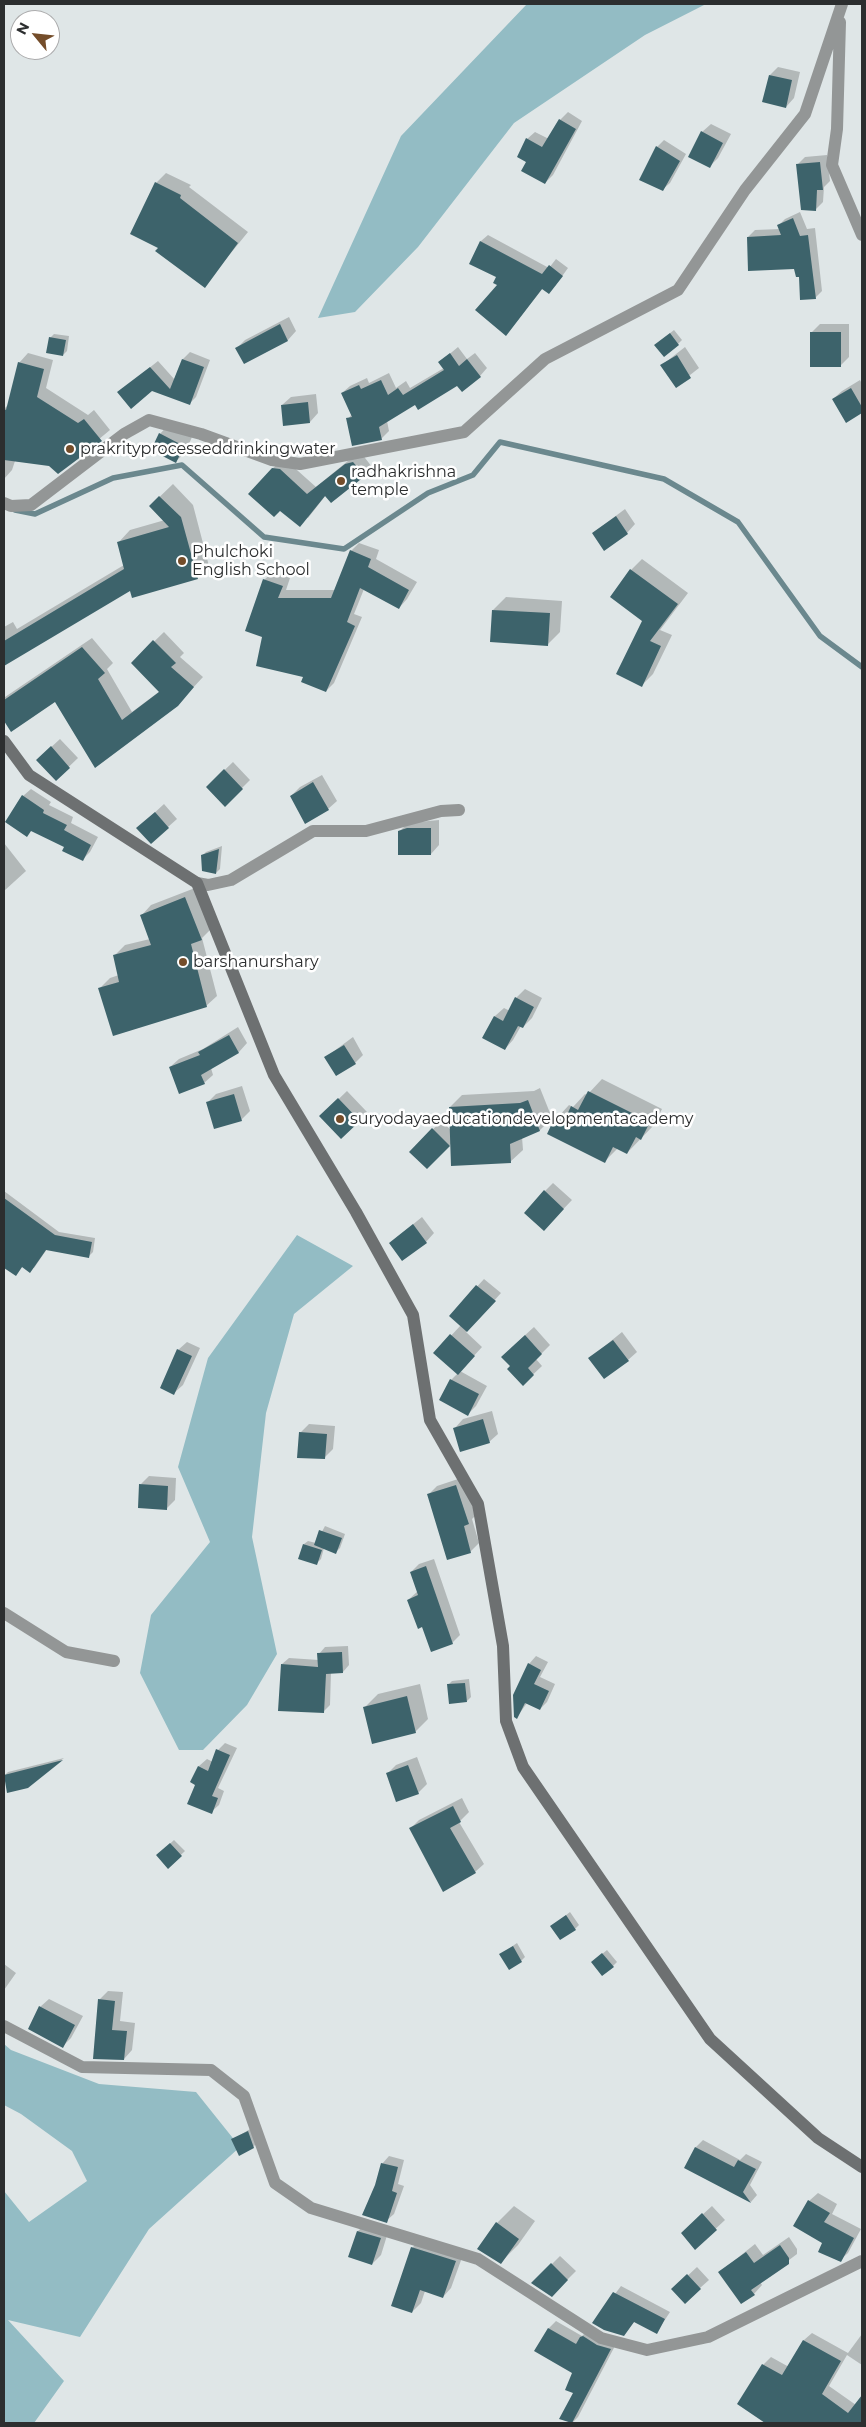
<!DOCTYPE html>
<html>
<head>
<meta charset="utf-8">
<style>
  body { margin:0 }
  #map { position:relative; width:866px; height:2427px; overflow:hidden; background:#dfe6e7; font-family:Montserrat,sans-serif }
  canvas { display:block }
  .frame { position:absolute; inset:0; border:5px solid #2c2e2f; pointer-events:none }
  .north { position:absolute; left:10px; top:10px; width:50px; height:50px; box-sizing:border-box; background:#fff; border:1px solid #ababac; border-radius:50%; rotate:298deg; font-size:14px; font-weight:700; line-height:20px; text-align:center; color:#2c2e2f }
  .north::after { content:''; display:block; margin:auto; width:18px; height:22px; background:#744d2a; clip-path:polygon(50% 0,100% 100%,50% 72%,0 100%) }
</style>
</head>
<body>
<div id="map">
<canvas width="866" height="2427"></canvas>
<div class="frame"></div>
<div class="north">N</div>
</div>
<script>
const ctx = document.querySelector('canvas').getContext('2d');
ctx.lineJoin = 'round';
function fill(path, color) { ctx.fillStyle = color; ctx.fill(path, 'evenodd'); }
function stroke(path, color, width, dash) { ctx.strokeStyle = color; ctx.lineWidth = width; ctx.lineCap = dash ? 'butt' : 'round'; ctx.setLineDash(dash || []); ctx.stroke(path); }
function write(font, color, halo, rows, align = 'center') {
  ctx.font = font + ' Montserrat,sans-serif'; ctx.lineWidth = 5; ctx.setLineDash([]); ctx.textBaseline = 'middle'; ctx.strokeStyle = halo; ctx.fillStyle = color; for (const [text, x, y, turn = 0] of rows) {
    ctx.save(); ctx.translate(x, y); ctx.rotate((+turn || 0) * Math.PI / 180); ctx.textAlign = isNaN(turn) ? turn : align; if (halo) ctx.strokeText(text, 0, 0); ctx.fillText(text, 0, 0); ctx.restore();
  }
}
fill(new Path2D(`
  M527,4H706L645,35L514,123L418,247L355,312L318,318L401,136Z
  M297,1235L353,1266L294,1314L266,1413L252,1537L277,1654L247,1705L203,1750H179L140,1673L151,1615L210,1542L178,1467L208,1358Z
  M4,2044L11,2050L99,2084L196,2092L240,2147L149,2229L80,2337L8,2320L64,2381L34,2423H4V2191L29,2222L87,2181L72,2151L21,2114L4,2105Z`), '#93bcc4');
fill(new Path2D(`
  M778,67L800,72L794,98L786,107L770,75Z
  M568,112L582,121L553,175L545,183L528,161L527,139L535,132L549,139L560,120Z
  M711,124L731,134L718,158L709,167L702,132Z
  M664,140L686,154L670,183L663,189L657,147Z
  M827,155L830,181L824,187L823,202L816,209L797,165L805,157Z
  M166,173L191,185L189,187L248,232L204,286L160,247L156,183Z
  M800,212L807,229L815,228L822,291L815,298L795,267L748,237L755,230L780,229L778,226L785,219Z
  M488,235L549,268L556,259L568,268L555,286L543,288L506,335L498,276L471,263L481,241Z
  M289,317L296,331L288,340L244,363L237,348L245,340Z
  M820,324H849V357L840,366L812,332Z
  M674,330L682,340L678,344L660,341Z
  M54,334L69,336L67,351L63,355L50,338Z
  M458,347L467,359L475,353L487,368L480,376L415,403L387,421L389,431L381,439L348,419L352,414L342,393L350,386L367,378L369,383L389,373L396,388L406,381L410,388L444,368L440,362Z
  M685,347L699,368L676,386L662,365Z
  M190,352L210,360L196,397L189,404L152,389L119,392L158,361L175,380L183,359Z
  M28,353L53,360L46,388L88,415L94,410L110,430L58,473L49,465L15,461L12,470L4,479V409L8,405L19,363Z
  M860,380L862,384V411L846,421L833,399L842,391Z
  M316,394L318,413L310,422L282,405L291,397Z
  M168,425L192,437L185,453L176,461L160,434Z
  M362,454L372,467L364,475L326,495L308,518L272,469L281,461L288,462L316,487L354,456Z
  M173,484L193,505L209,566L197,578L131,589L4,665V627L13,622L17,629L124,565L118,543L130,530L165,520L150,506Z
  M625,509L635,524L627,533H593Z
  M359,543L379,550L376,559L417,582L407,599L399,608L364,589L354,614L362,617L334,683L326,691L305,676L264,636V580L273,572L290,578L286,590H335L351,551Z
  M642,559L688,593L660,630L672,635L653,674L642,685L643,620L631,570Z
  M506,597L562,601L560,632L547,645L493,610Z
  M164,632L184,653L180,657L203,677L177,705L95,767L56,700L12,730L4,718L5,697L92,638L113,663L107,669L132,712L160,691L132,663Z
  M60,739L78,758L56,779L47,751Z
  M233,762L250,780L225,805L207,787Z
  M322,775L337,801L328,809L291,796L300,787Z
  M31,789L51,802L49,805L73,817L71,823L98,837L90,852L82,860L65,846L23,796Z
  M164,804L177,819L168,827L138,828Z
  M439,820V845L431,854L400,831L408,823Z
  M4,843L26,871L4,891Z
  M222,846L220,869L216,873L202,856L206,852Z
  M195,888L212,928L202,938L217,996L206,1006L100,988L110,978L119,975L114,956L125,945L150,939L141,916L151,905Z
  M525,989L542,998L532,1018L523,1027L521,1026L513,1040L505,1049L484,1038L495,1016L504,1008L510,1011L516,998Z
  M238,1027L247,1043L239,1052L211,1068L213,1075L204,1083L170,1067L179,1059L203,1049Z
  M353,1037L363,1055L355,1063L326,1057Z
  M602,1079L662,1109L654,1125L627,1153L618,1148L605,1161L557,1118L569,1105L573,1107L585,1094L587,1095Z
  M242,1086L250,1111L241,1120L207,1103L216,1094Z
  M540,1088L552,1118L540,1130L522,1137L523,1150L510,1162L452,1143L427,1168L411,1152L441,1121L451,1130L450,1107L462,1095L534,1091Z
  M347,1091L367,1112L341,1137L321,1116Z
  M553,1183L572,1200L552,1221L545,1191Z
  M4,1191L59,1232L95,1238L93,1252L89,1256L47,1249L34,1268L23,1266L15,1275L4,1266Z
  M422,1217L434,1233L426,1242L390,1243Z
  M484,1279L501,1293L466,1332L482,1347L460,1371L487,1386L476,1406L468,1414L440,1400L451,1380L458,1373L435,1353L461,1325L451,1315Z
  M534,1327L550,1345L536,1359L542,1366L523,1384L511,1366V1348Z
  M622,1332L637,1352L628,1360L590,1358Z
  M187,1342L200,1348L183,1385L174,1393L178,1350Z
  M492,1411L498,1434L489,1442L455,1428L463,1419Z
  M309,1424L335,1426L333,1449L324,1458L300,1433Z
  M149,1476L176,1478L175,1500L166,1509L141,1484Z
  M464,1477L477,1514L472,1519L479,1543L470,1552L428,1495L437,1486Z
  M325,1526L345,1534L340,1548L336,1552L324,1548L321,1559L317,1563L304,1544L308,1541L316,1543Z
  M434,1559L460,1635L452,1643L423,1626L408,1600L418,1591L411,1572L419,1564Z
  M348,1646L349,1665L343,1672H331L330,1705L323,1712L282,1664L289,1658L319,1660V1654L325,1647Z
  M536,1656L548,1662L540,1677L555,1684L547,1702L540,1709L527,1703L517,1717L529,1664Z
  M469,1679L471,1697L467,1701L448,1685L452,1681Z
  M420,1684L428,1719L415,1732L365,1707L378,1694Z
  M225,1743L237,1748L218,1788L224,1791L219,1805L211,1812L196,1784L191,1782L199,1766L207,1759L213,1762L218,1750Z
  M417,1757L427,1784L418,1793L387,1774L396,1765Z
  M64,1758L27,1787L4,1776L8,1772Z
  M462,1798L469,1812L459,1822L484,1864L475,1872L411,1828L419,1820Z
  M174,1840L185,1851L168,1867L158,1855Z
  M570,1912L579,1925L575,1929L552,1926Z
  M517,1943L525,1957L521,1961L501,1954Z
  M607,1950L617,1962L613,1966L596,1959Z
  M4,1964L16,1973L4,1990Z
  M108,1991L123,1992L120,2021L135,2023L132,2050L124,2059L99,2000Z
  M49,1999L83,2016L71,2038L63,2046L40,2007Z
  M252,2128L257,2143L253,2147L233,2139Z
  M703,2140L740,2160L746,2154L762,2162L750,2185L757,2195L751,2202L685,2167L696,2147Z
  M389,2156L404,2160L398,2184L404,2186L394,2214L386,2221L376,2186L382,2164Z
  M818,2193L837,2204L832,2214L861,2229L848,2253L839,2261L820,2251L824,2243L809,2201Z
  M514,2206L535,2221L518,2245L501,2262L479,2248L497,2223Z
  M712,2206L725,2220L695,2248L691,2225Z
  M367,2223L389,2229L381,2255L372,2264L350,2256L358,2231Z
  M789,2237L797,2249V2254L760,2282L762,2285L754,2294L720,2272L755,2244L763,2255Z
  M421,2239L464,2252L451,2288L443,2297L425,2291L421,2303L412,2312V2248Z
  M560,2256L576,2271L552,2295L533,2283Z
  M697,2267L709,2280L700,2288L682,2281Z
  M621,2286L670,2312L657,2332L635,2321L624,2334L594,2322Z
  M556,2321L582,2336L588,2330L617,2342L578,2417L572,2423L561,2419L574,2393V2372L536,2351L549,2328Z
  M812,2333L848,2353L862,2334V2365L847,2355L829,2386L856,2405L862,2397V2423H770L738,2404L763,2365L771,2357L789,2367L804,2340Z`), '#0003');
stroke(new Path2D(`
  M15,510L35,514L113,478L182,465L264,537L344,549L428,493L473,475L500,442L664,479L738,522L820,636L862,667`), '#6b888e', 5.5);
fill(new Path2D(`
  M769,75L792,80L786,108L762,102Z
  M559,119L576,129L545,184L521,171L526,162L517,157L526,138L542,147Z
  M701,131L723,143L710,168L688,157Z
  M656,146L680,161L663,191L639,180Z
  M820,162L823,190H817L816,211L801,210L796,164Z
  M155,182L181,195L180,198L238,243L205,288L155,251L158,248L130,234Z
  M793,218L800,236L808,235L816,299L800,300L799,277H796L794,269L748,271L747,237L781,235L777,225Z
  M480,241L542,274L549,265L563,276L549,294L542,289L506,336L475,310L497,285L493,283L496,277L469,264Z
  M280,324L288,341L244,364L235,348Z
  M810,332H841V367H810Z
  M670,333L679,345L664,357L654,345Z
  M49,337L66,340L63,356L46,353Z
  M450,353L459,366L467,359L481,377L462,392L457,386L418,410L415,405L379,427L382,440L352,446L346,418L352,417L341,393L359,385L361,389L381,380L388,395L398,388L403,395L444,370L438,362Z
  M677,355L691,378L676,388L660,365Z
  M182,359L204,367L190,405L152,391L131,409L117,392L150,367L170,389Z
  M18,362L44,369L37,397L78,423L84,419L102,441L58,474L49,466L4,460V409L6,410Z
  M851,388L862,407V413L846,423L832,399Z
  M308,402L310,423L283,426L281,405Z
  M159,433L184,446L176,463L151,450Z
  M353,462L365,476L331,503L325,496L300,527L280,511L274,517L248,494L272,468L280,469L307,494L345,464Z
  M159,496L181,517L198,579L132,598L130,591L4,666V641L124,569L117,542L169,527L149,506Z
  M616,516L628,534L604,551L592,533Z
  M350,550L371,559L368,567L409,590L399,609L360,588L347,622L355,626L326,692L301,682L303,677L256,666L262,637L245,631L263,579L283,586L278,598H331Z
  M630,569L678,604L650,641L661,646L642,687L616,674L642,621L610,597Z
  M492,610L550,613L548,646L490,642Z
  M153,640L176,663L171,667L194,687L178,706L95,768L55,702L11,732L4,721V700L82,647L105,673L98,679L122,720L159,692L131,663Z
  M51,746L70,768L56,781L36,760Z
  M224,769L243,789L225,807L206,787Z
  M313,782L329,810L305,824L290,796Z
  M22,795L44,810L43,813L67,825L64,830L91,845L83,861L62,851L64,847L31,831L27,837L5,822Z
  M155,812L169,828L151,844L136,828Z
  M407,828H431V855H398V831Z
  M219,849L216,874L202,871L201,855Z
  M185,897L202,940L191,944L207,1007L113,1036L98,988L119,982L113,955L151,945L140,915Z
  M515,997L534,1007L523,1028L518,1026L505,1050L482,1038L494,1016L503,1021Z
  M229,1035L239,1053L201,1075L205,1084L179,1094L169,1067L200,1055L198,1052Z
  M344,1045L356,1064L336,1076L324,1057Z
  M588,1091L650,1122L641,1140L636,1137L627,1154L613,1147L605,1163L547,1134L555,1117L564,1122L571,1106L578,1110Z
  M234,1094L242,1121L214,1129L206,1102Z
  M338,1098L360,1121L341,1139L319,1116Z
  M528,1100L540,1131L510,1144L511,1163L451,1166L449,1107L520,1103Z
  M432,1128L450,1146L427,1169L409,1152Z
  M544,1190L564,1209L544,1231L524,1213Z
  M4,1198L55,1235L92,1242L89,1258L46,1250L30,1273L22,1267L16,1276L4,1268Z
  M413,1224L427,1243L402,1261L389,1243Z
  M476,1285L496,1301L467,1332L449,1316Z
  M450,1334L475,1356L458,1375L433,1353Z
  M525,1335L542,1354L528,1368L534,1375L523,1386L507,1369L510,1366L501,1357Z
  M613,1340L629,1361L604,1379L588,1358Z
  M177,1349L192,1356L174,1395L160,1388Z
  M450,1379L479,1394L468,1416L439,1400Z
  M483,1419L490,1443L460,1452L453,1428Z
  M299,1432L327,1434L325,1459L297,1458Z
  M139,1484L168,1486L167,1510L138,1508Z
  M456,1485L469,1524L464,1526L471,1553L447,1560L427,1494Z
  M319,1530L342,1538L336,1554L314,1545Z
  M303,1544L322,1550L317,1565L298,1559Z
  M426,1566L453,1644L431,1652L422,1627L418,1629L407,1600L418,1595L410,1572Z
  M342,1652L343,1673L326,1674L324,1713L278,1711L281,1664L318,1667L317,1653Z
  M528,1663L541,1670L534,1684L549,1691L540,1710L525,1703L517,1719L514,1717L513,1695Z
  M465,1683L467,1702L449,1704L447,1684Z
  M407,1696L416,1733L372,1744L363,1707Z
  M216,1749L230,1755L212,1796L218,1798L212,1814L187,1804L195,1785L190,1782L198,1766L208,1771Z
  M63,1760L28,1788L7,1793L4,1775Z
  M408,1765L419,1794L396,1802L386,1773Z
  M453,1806L461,1822L450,1828L476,1873L443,1892L409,1828Z
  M170,1843L182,1856L168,1869L156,1855Z
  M566,1915L576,1930L560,1940L550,1926Z
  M513,1946L522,1962L509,1970L499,1954Z
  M602,1953L614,1967L602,1976L591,1962Z
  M98,1999L115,2001L112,2030L127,2031L124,2060L93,2059Z
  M39,2006L75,2025L63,2048L28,2029Z
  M248,2131L254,2148L239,2156L231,2139Z
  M695,2147L734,2167L738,2160L756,2169L743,2192L751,2203L684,2168Z
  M381,2163L398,2167L392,2191L397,2193L387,2223L362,2215L375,2185Z
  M808,2200L830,2213L824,2222L854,2238L841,2262L818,2252L822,2243L793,2226Z
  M702,2213L717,2230L695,2250L681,2233Z
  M496,2222L519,2239L501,2264L477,2249Z
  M357,2231L381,2238L372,2265L348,2257Z
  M780,2245L789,2258V2264L751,2290L755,2295L741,2304L718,2272L746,2252L754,2263Z
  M411,2247L456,2261L443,2298L420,2290L412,2313L391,2306Z
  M551,2263L568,2280L552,2297L531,2283Z
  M687,2274L701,2289L685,2304L671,2289Z
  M613,2292L665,2319L657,2334L634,2322L624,2336L604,2330L592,2323Z
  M548,2328L576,2344L580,2337L583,2336L597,2345L611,2349L572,2423L559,2419L573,2393L565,2390L572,2373L534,2351Z
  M803,2340L841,2361L822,2394L848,2413L862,2395V2423H765L737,2404L762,2364L782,2375Z`), '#3d636b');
stroke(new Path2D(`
  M840,22L837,129L832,165L862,235
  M4,503L11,506L31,505L124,434L149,420L201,434L272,460L300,464L464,432L545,359L678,290L745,190L805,114L842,4
  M197,883L208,885L231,880L313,831H366L441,811L459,810
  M4,1613L66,1652L114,1661
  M4,2026L82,2067L211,2070L244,2096L275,2183L311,2208L478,2259L601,2338L647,2350L708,2337L862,2261`), '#939696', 12);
stroke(new Path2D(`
  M4,741L29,775L197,883L274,1075L356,1212L413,1315L430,1420L478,1504L503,1646L506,1721L523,1767L710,2039L818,2138L862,2167`), '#6d7071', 12);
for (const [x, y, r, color] of [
  [70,449,5,"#744d2a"],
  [341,481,5,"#744d2a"],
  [182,561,5,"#744d2a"],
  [183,962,5,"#744d2a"],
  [340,1119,5,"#744d2a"]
]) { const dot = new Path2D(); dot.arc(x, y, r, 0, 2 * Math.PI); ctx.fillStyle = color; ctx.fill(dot); stroke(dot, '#fff', 2); }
write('16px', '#2c2e2f', '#fff', [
  ["prakrityprocesseddrinkingwater",80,449],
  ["radhakrishna",351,472],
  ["temple",351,490],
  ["Phulchoki",192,552],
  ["English School",192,570],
  ["barshanurshary",193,962],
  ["suryodayaeducationdevelopmentacademy",350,1119]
], 'left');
</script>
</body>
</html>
